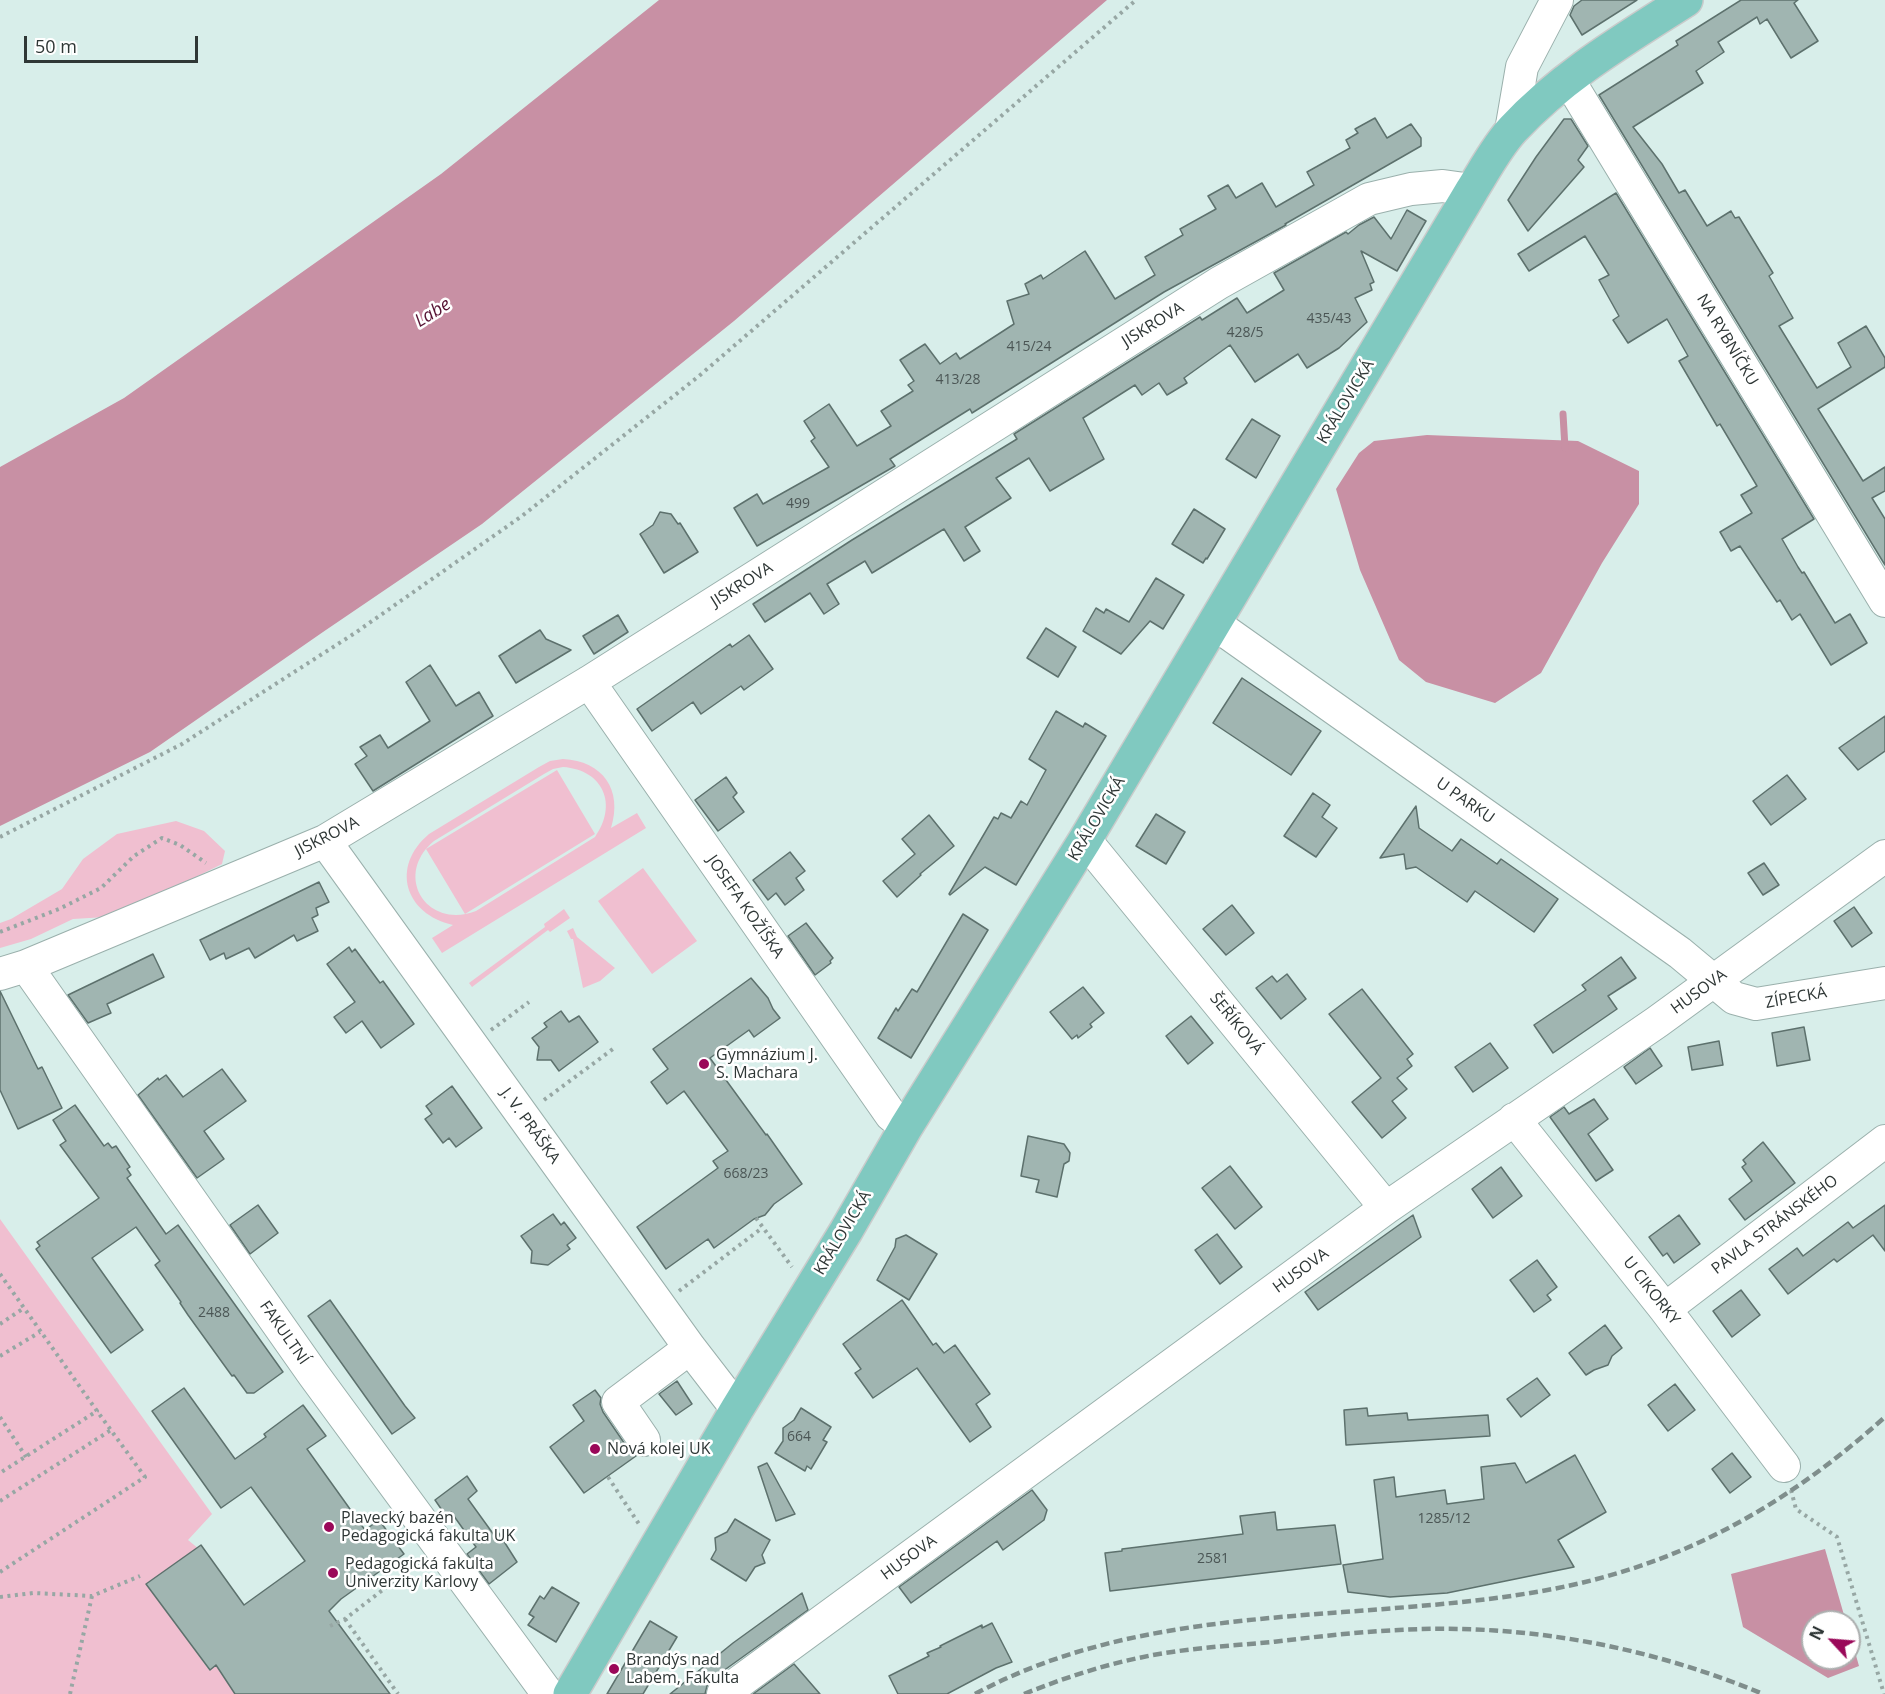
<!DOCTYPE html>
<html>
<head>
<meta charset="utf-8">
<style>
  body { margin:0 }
  #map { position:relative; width:1885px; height:1694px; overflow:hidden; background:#d8eeea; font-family:"Open Sans",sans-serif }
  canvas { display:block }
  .north { position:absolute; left:1801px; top:1610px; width:60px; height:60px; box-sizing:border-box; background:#fff; border:2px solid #acafaf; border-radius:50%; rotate:296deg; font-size:16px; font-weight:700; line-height:24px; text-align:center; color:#2f3736 }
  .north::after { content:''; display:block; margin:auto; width:21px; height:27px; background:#9a0859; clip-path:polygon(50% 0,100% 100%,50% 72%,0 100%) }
  .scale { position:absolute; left:24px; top:36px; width:174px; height:27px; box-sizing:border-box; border:3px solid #2f3736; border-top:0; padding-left:8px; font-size:18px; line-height:21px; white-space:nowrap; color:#2f3736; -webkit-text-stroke:4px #fff; paint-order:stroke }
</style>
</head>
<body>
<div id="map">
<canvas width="1885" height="1694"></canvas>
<div class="north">N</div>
<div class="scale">50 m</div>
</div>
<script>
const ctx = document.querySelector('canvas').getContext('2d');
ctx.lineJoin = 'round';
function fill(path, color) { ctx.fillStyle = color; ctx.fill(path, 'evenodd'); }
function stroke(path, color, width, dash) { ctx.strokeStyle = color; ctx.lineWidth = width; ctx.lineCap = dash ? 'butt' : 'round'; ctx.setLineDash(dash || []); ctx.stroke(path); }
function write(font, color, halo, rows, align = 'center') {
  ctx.font = font + ' "Open Sans",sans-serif'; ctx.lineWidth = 5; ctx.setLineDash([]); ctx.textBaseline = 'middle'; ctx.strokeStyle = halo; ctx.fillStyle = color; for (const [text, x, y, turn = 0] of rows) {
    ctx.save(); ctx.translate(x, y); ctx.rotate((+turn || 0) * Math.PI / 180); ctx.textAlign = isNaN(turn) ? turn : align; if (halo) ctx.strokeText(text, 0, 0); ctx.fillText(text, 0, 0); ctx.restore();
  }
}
fill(new Path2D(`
  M563,759C603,761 623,790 611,828L637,813L646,828L442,953L432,938L453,925C405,914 390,867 429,834L539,767L550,761ZM563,767C604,770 618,805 595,837L476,911C426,930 393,875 434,841L544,774L553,769Z
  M557,770L595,834L465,914L426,849Z
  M176,821L204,831L225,851L222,864L182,884L106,917L73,919L31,939L0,948V923L11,919L62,889L83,859L117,834Z
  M643,868L697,941L652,974L598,901Z
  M564,909L570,918L550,932L548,930L472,987L469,983L545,927L544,924Z
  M573,928L577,937L615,968L600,981L583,988L573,939H571L567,931Z
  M0,1219L212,1514L188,1540L199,1549L147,1583L209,1670L216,1664L253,1694H0Z`), '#f0bfd0');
fill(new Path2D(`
  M659,0H1107L734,321L482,524L323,632L150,752L0,826V467L124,398L441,174Z
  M1427,435L1578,441L1639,471V504L1602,563L1541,673L1495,703L1426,682L1399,660L1360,570L1336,489L1359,453L1374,441Z
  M1825,1549L1846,1622H1813V1658H1849V1631L1859,1666L1828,1678L1743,1627L1731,1574Z`), '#c890a4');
stroke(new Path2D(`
  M1563,414L1565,448`), '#c890a4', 7);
const building = new Path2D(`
  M1582,0H1637L1582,35L1570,15L1574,6Z
  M1741,0H1798L1794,3L1818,41L1791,58L1767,19L1760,24L1757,17L1718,42L1724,52L1696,71L1703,83L1633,127L1662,164L1679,193L1685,190L1707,226L1731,211L1735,218L1739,217L1773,273L1769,276L1793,318L1779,326L1817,388L1851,367L1838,343L1866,326L1885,358V367L1818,409L1863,481L1885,467V491L1872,498L1885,519V565L1599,95L1678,45L1676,41Z
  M1375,118L1387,138L1411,124L1421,138V146L1285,224L1286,225L1164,292L972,413L970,409L890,459L895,466L757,546L734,508L757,494L763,504L829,467L811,441L815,438L804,421L829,404L857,446L891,426L881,411L913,391L908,385L914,381L900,360L925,344L940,364L956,353L960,359L1014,324L1007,301L1029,294L1025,284L1041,275L1043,279L1085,251L1115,299L1155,275L1145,257L1183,235L1180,229L1216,209L1208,196L1228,185L1236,198L1262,183L1276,207L1314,185L1307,172L1350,148L1346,140L1358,133L1355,129Z
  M1564,119H1571L1588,146L1578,160L1584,167L1528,231L1508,200L1536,157Z
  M1616,193L1814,519L1782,539L1798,567L1802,573L1804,572L1835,623L1850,614L1867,643L1831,665L1800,614L1792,620L1780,600L1777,602L1740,546L1731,551L1720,532L1752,513L1741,495L1757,486L1720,424L1717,426L1679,361L1688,356L1667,319L1628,343L1613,320L1619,316L1599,280L1609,275L1585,236L1529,271L1518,254Z
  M1407,210L1426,221L1397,271L1361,251L1374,282L1370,284L1372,290L1355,298L1367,322L1339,348L1307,368L1298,354L1255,382L1230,345L1184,378L1187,383L1167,395L1159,383L1142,395L1135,385L1083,418L1104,459L1050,491L1029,458L996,478L1011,498L965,527L980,551L964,561L944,529L872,573L865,561L827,584L839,604L824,614L810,593L765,622L753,604L852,540L1017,439L1014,434L1200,317L1202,320L1237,298L1247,313L1284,290L1274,273L1346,232L1348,234L1359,225L1374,217L1391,239Z
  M1252,419L1280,436L1256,478L1226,459Z
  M1194,509L1225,529L1207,559L1206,558L1203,563L1172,544Z
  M660,512L671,514L678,524L680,523L698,552L664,573L640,534L653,525Z
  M1156,578L1184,595L1163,629L1150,621L1121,654L1083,631L1096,608L1104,613L1106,609L1129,622Z
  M618,615L628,632L594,654L583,636Z
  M1046,628L1076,647L1058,677L1027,658Z
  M540,630L546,639L571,650L516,683L499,656Z
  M749,635L773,669L744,690L741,686L701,714L693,702L652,731L637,709L730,644L732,647Z
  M430,665L456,706L479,692L493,716L373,791L355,764L367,756L360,747L380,735L388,748L430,721L406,682Z
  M1242,678L1321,731L1291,775L1213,723Z
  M1056,711L1083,727L1085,723L1106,736L1016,885L985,867L950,895L949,894L994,817L998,819L1001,813L1011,818L1021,801L1027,805L1046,770L1029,759Z
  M1885,716V751L1858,770L1839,748Z
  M1787,775L1806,799L1771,825L1753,801Z
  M726,777L737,793L733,797L744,812L718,831L695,800Z
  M1313,793L1330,805L1322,817L1337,828L1316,857L1284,836Z
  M1416,806L1419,828L1452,851L1461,839L1497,864L1501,859L1558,899L1534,932L1475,891L1467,902L1416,867L1406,869L1404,854L1380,858Z
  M1156,814L1185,832L1166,864L1136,846Z
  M929,815L954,846L920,874L921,875L897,897L883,881L915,854L902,839Z
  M790,852L805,871L796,878L804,890L785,905L776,893L768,900L753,880Z
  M1764,863L1779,885L1763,895L1748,873Z
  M319,882L329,902L316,908L318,915L312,918L318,931L297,941L294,935L255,958L249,948L226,959L224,953L210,960L200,940Z
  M1232,905L1254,933L1226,955L1203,929Z
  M1854,907L1872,933L1852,947L1834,921Z
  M963,914L988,930L911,1058L878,1038L896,1008L898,1011L912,989L917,992Z
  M806,923L833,958L830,961L831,963L815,975L788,936Z
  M349,947L352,952L355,949L380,983L383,981L414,1024L381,1048L362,1021L346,1033L334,1017L355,1002L327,964Z
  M153,954L164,977L107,1004L111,1013L88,1023L68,995Z
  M1621,957L1636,978L1608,996L1617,1009L1553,1053L1534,1025L1586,990L1582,985Z
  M1287,974L1306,999L1281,1019L1256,988L1272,976L1277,982Z
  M751,978L768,998L773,1009L780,1018L754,1037L749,1030L710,1058L766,1135L767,1134L802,1184L774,1204L765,1215L754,1219L714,1248L708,1239L666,1269L637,1227L718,1168L713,1161L728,1151L684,1091L667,1104L651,1082L668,1069L653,1049Z
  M1083,987L1104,1013L1090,1024L1092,1027L1078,1038L1077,1035L1072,1039L1050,1012Z
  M1362,989L1413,1054L1407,1059L1412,1066L1397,1078L1407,1089L1392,1101L1406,1118L1382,1138L1352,1102L1381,1078L1329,1014Z
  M0,991L38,1069L42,1067L62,1108L18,1129L0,1090Z
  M561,1011L569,1022L579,1016L598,1042L559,1071L551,1060H537L539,1047L532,1038L547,1027L544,1023Z
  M1191,1016L1213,1043L1188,1064L1166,1036Z
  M1804,1027L1810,1060L1777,1066L1772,1033Z
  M1719,1041L1723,1065L1692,1070L1688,1047Z
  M1490,1043L1508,1068L1473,1092L1455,1067Z
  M1650,1048L1662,1066L1636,1084L1624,1067Z
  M222,1069L246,1101L204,1131L224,1159L197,1178L138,1095L158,1078L159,1080L166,1075L183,1097Z
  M452,1086L482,1128L456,1147L449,1138L443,1143L425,1119L432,1114L426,1106Z
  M1594,1099L1608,1119L1588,1134L1613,1170L1596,1181L1550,1117L1564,1107L1569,1114Z
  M75,1105L104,1146L108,1143L112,1148L116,1146L130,1167L127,1169L131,1175L127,1178L166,1234L178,1225L283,1372L254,1393H247L234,1375L232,1376L188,1315L180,1303L181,1302L155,1265L160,1261L136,1227L92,1258L143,1330L111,1353L36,1249L40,1246L37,1242L99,1198L60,1145L66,1141L53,1120Z
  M1028,1136L1064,1144L1070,1153L1069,1161L1064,1164L1057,1197L1036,1192L1039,1180L1021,1176Z
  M1763,1142L1795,1183L1745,1220L1729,1199L1752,1181L1742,1167L1746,1164L1743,1160Z
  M1230,1166L1262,1207L1235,1229L1202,1188Z
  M1501,1167L1522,1196L1493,1218L1472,1189Z
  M258,1205L278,1233L250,1254L230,1225Z
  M1885,1205V1251L1873,1235L1837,1262L1834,1259L1788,1294L1769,1269L1797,1248L1803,1256L1848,1222L1853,1228Z
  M553,1214L561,1225L564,1222L576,1238L567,1245L570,1249L548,1265L531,1263L532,1251L521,1236Z
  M1413,1215L1421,1237L1318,1310L1305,1292Z
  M1679,1215L1700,1244L1674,1263L1667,1253L1663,1256L1649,1237Z
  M1217,1234L1242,1267L1220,1284L1195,1250Z
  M906,1235L937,1254L909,1300L877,1280L895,1247L896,1239Z
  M1537,1260L1557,1287L1547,1295L1551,1300L1534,1312L1510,1280Z
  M1741,1290L1760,1315L1732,1337L1713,1311Z
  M330,1300L405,1406L415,1418L392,1434L308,1316Z
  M902,1300L933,1345L936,1343L944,1353L955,1345L990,1394L976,1404L991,1427L970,1442L917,1368L873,1398L855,1373L861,1369L843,1344Z
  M1605,1325L1622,1348L1612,1356L1608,1365L1594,1370L1586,1375L1569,1353Z
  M1537,1378L1550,1395L1521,1417L1507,1399Z
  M677,1381L692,1404L676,1415L659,1394Z
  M1675,1384L1695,1410L1668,1431L1648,1405Z
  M184,1388L235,1459L266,1437L264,1434L303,1405L326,1436L307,1449L365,1530L379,1520L404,1554L341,1599L329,1611L390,1694H235L216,1665L210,1670L146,1584L201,1545L244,1605L305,1561L251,1487L221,1508L152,1411Z
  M595,1390L601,1398L600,1404L603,1412L629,1450L636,1456L584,1493L550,1447L584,1421L573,1405Z
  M801,1408L831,1427L823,1440L827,1442L811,1469L807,1466L805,1471L775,1453L783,1441V1428L794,1420Z
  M1367,1408L1368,1416L1407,1413L1408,1420L1488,1415L1490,1436L1346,1445L1344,1410Z
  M1732,1453L1751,1477L1730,1493L1712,1469Z
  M1575,1455L1606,1512L1558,1540L1574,1567L1447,1593L1390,1597L1348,1592L1343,1565L1383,1559L1374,1480L1394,1477L1396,1497L1445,1490L1447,1504L1484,1499L1481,1467L1515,1463L1526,1483Z
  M767,1463L795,1514L776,1521L758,1467Z
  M467,1476L477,1491L468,1499L494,1535L498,1532L517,1562L489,1584L467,1554L476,1547L451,1512L446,1516L435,1500Z
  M1032,1490L1047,1510L1044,1520L1003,1550L997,1541L911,1603L899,1587Z
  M1275,1512L1277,1530L1335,1525L1341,1564L1110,1591L1105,1553L1122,1551V1549L1243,1534L1240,1516Z
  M735,1519L770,1540L762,1555L765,1563L755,1567L746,1581L711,1559L716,1550L715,1538L727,1532Z
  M552,1587L579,1603L556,1642L528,1625L534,1617L529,1614L540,1596L544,1599Z
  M802,1593L808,1610L712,1679L707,1686L705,1694H670L733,1643Z
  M650,1621L677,1637L643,1694H607Z
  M992,1623L1012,1662L996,1668L947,1694H898L889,1676L929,1656L927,1653L941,1647L940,1646L982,1625V1628Z
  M794,1664L820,1694H753Z`);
fill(building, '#a0b5b1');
stroke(building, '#5d716d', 1.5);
const minor = new Path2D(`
  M1568,79L1885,601
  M1511,131L1522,67L1557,0
  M1215,624L1680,953L1734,998L1756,1004L1885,983
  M589,682L891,1115L906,1127
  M1085,840L1386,1208
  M325,841L690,1348L737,1409
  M26,966L313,1374L548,1694
  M0,974L26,966L325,841L589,682L1219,283L1369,199L1411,189L1443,186L1472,190
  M1514,1119L1665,1309L1784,1466
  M1665,1309L1885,1141
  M644,1440L618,1402L690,1348
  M723,1694L1386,1208L1657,1022L1885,856`);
const major = new Path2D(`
  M570,1694L737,1409L846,1231L906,1127L1085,840L1472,190C1484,171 1497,146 1513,129C1562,76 1625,39 1686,0`);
stroke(minor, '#9ab0ac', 34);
stroke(major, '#c9cbcb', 36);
stroke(new Path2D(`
  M0,837L182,744L355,633L522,516L699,376L1136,0
  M0,932L59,909L101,888L134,856L162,838L180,845L206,863
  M491,1030L529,1002
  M544,1100L613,1049
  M756,1218L792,1267
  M0,1274L97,1411L0,1473
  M679,1291L762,1228
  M0,1324L24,1308
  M0,1356L40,1332
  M0,1417L26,1457
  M608,1477L639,1524
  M1791,1490L1796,1509L1837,1537L1884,1694
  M0,1501L111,1430
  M0,1572L145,1477L97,1411
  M0,1597L33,1593L92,1596L140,1576
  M345,1619L398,1694
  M330,1626L345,1619L419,1562
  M70,1694L92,1596`), '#97a7a4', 4, [3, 4.5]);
stroke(minor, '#fff', 32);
stroke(major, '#80c9c0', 33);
stroke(new Path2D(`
  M975,1694C1149,1600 1354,1624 1542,1591C1678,1567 1783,1508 1885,1417
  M1024,1694C1071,1675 1122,1659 1172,1652C1205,1647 1239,1645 1272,1642C1314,1637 1356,1632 1399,1630C1523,1623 1648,1646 1763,1694`), '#7f8e8c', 4.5, [9, 4.5]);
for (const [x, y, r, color] of [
  [704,1064,6,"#9a0859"],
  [595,1449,6,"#9a0859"],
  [329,1527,6,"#9a0859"],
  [333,1573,6,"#9a0859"],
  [614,1669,6,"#9a0859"]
]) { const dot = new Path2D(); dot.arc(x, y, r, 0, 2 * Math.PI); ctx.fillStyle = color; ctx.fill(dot); stroke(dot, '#fff', 2); }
write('14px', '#4b5655', null, [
  ["435/43",1329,319],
  ["428/5",1245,333],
  ["415/24",1029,347],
  ["413/28",958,380],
  ["499",798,504],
  ["668/23",746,1174],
  ["2488",214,1313],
  ["664",799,1437],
  ["1285/12",1444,1519],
  ["2581",1213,1559]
]);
write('16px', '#2f3736', '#fff', [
  ["JISKROVA",1153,325,-32],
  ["NA RYBNÍČKU",1727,340,59],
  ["KRÁLOVICKÁ",1346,402,-59],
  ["JISKROVA",742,585,-32],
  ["U PARKU",1465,801,35],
  ["KRÁLOVICKÁ",1097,819,-59],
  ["JISKROVA",327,837,-27],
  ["JOSEFA KOŽÍŠKA",745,907,55],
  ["HUSOVA",1699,992,-36],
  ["ZÍPECKÁ",1796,998,-10],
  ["ŠEŘÍKOVÁ",1236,1024,51],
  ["J. V. PRÁŠKA",530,1126,54],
  ["PAVLA STRÁNSKÉHO",1775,1225,-37],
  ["KRÁLOVICKÁ",843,1233,-59],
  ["HUSOVA",1301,1271,-36],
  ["U CIKORKY",1651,1291,52],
  ["FAKULTNÍ",284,1333,55],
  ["HUSOVA",909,1558,-36]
]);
write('16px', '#2f3736', '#fff', [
  ["Gymnázium J.",716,1055],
  ["S. Machara",716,1073],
  ["Nová kolej UK",607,1449],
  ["Plavecký bazén",341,1518],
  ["Pedagogická fakulta UK",341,1536],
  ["Pedagogická fakulta",345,1564],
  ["Univerzity Karlovy",345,1582],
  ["Brandýs nad",626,1660],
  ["Labem, Fakulta",626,1678]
], 'left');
write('italic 18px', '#551232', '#fff', [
  ["Labe",433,313,-32]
]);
</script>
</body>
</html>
